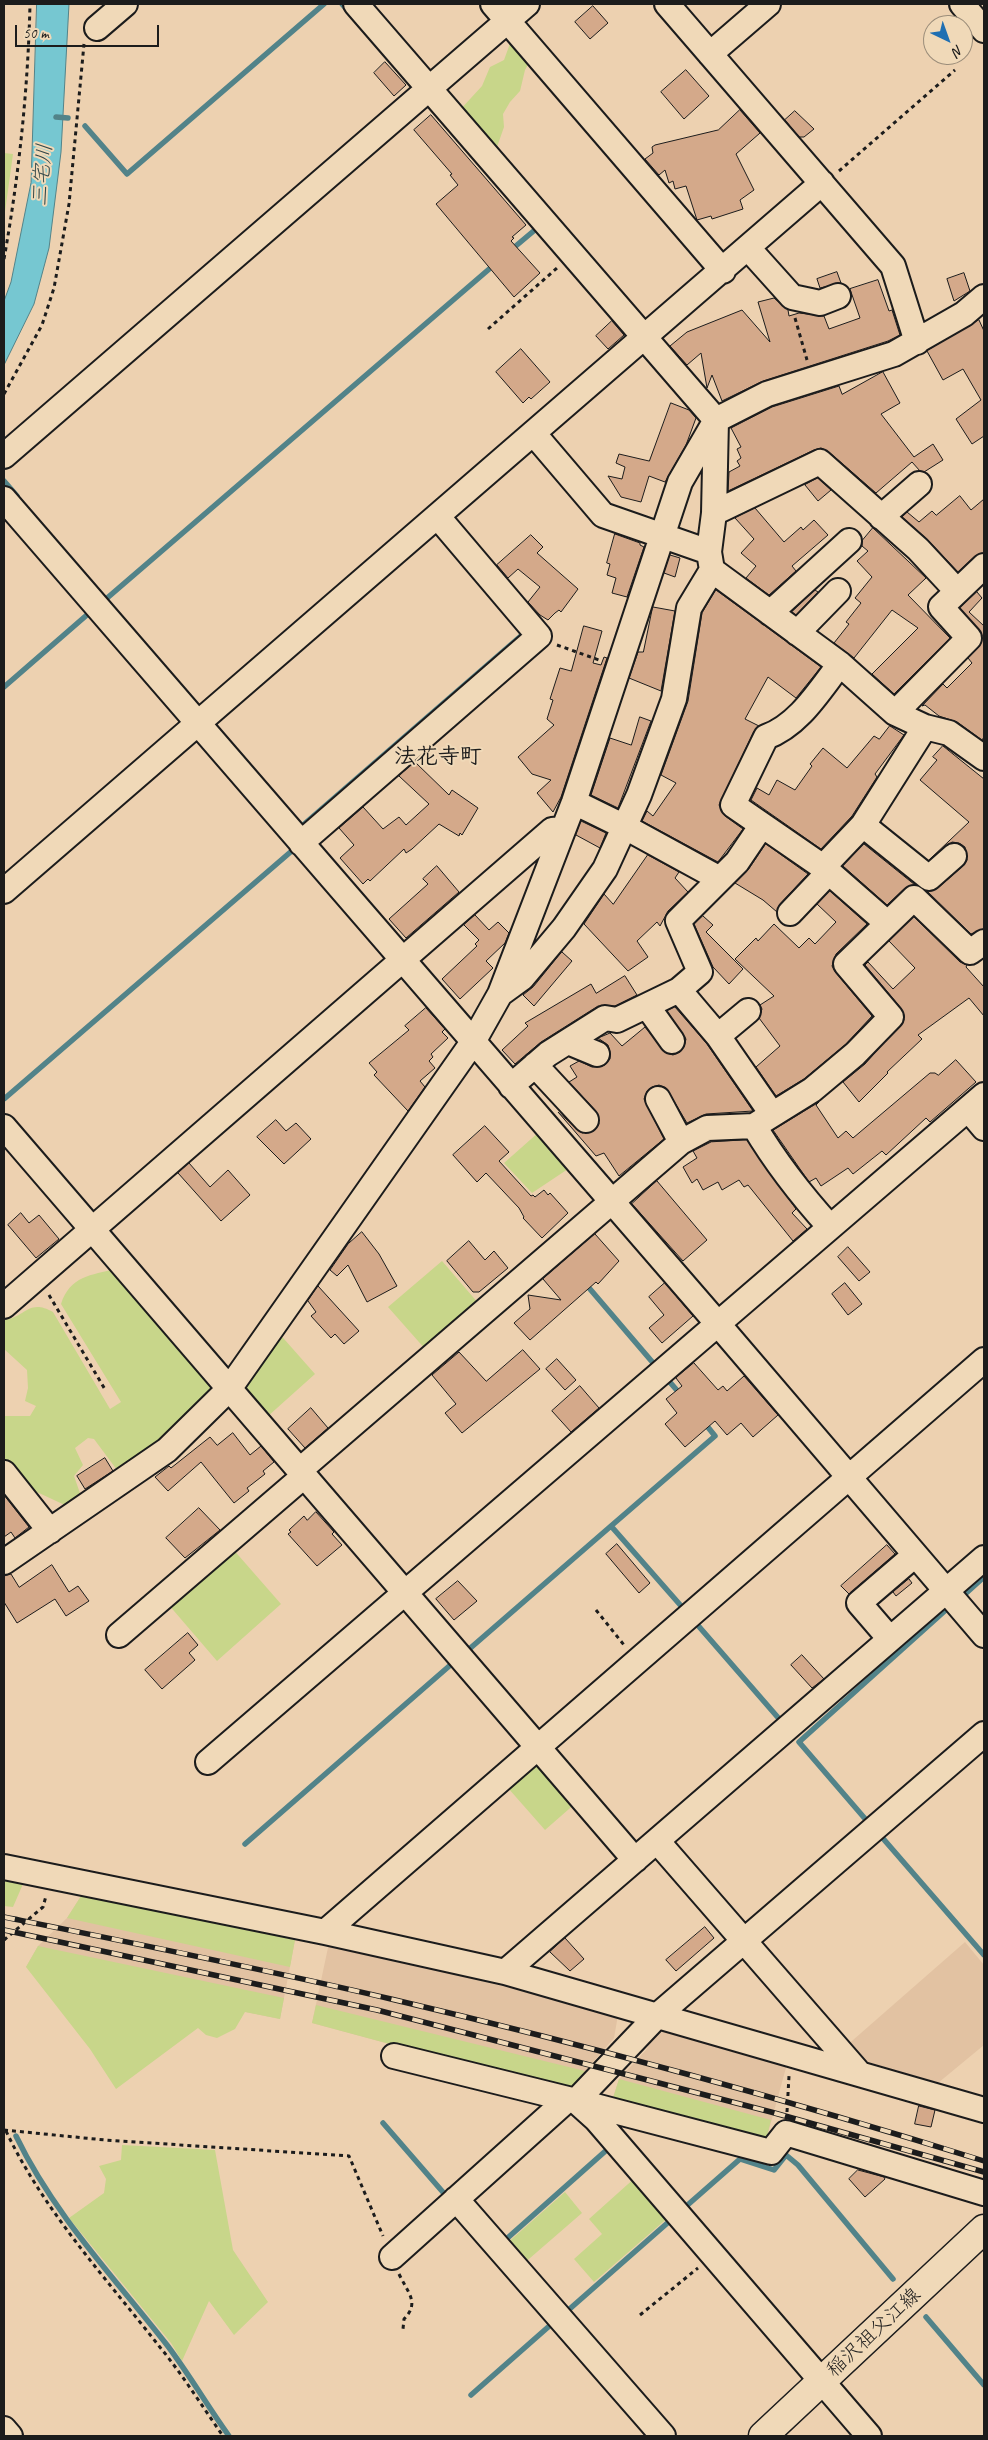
<!DOCTYPE html>
<html>
<head>
<meta charset="utf-8">
<style>
  body { margin:0 }
  #map { position:relative; width:988px; height:2440px; overflow:hidden; background:#edd1b0; font-family:Caveat,sans-serif }
  canvas { display:block }
  .frame { position:absolute; inset:0; border:5px solid #1c1c1c; pointer-events:none }
  .north { position:absolute; left:923px; top:15px; width:50px; height:50px; box-sizing:border-box; background:#f0d9b8; border:1px solid #9b8d7a; border-radius:50%; rotate:138deg; font-size:14px; font-weight:700; line-height:20px; text-align:center; color:#1c1c1c }
  .north::after { content:''; display:block; margin:auto; width:18px; height:22px; background:#1f6fb2; clip-path:polygon(50% 0,100% 100%,50% 72%,0 100%) }
  .scale { position:absolute; left:15px; top:25px; width:144px; height:22px; box-sizing:border-box; border:2px solid #1c1c1c; border-top:0; padding-left:6px; font-size:15px; line-height:18px; white-space:nowrap; color:#1c1c1c; -webkit-text-stroke:4px #f0d9b8; paint-order:stroke }
</style>
</head>
<body>
<div id="map">
<canvas width="988" height="2440"></canvas>
<div class="frame"></div>
<div class="north">N</div>
<div class="scale">50 m</div>
</div>
<script>
const ctx = document.querySelector('canvas').getContext('2d');
ctx.lineJoin = 'round';
function fill(path, color) { ctx.fillStyle = color; ctx.fill(path, 'evenodd'); }
function stroke(path, color, width, dash) { ctx.strokeStyle = color; ctx.lineWidth = width; ctx.lineCap = dash ? 'butt' : 'round'; ctx.setLineDash(dash || []); ctx.stroke(path); }
function write(font, color, halo, rows, align = 'center') {
  ctx.font = font + ' Caveat,"Klee One",sans-serif'; ctx.lineWidth = 4; ctx.setLineDash([]); ctx.textBaseline = 'middle'; ctx.strokeStyle = halo; ctx.fillStyle = color; for (const [text, x, y, turn = 0] of rows) {
    ctx.save(); ctx.translate(x, y); ctx.rotate((+turn || 0) * Math.PI / 180); ctx.textAlign = isNaN(turn) ? turn : align; if (halo) ctx.strokeText(text, 0, 0); ctx.fillText(text, 0, 0); ctx.restore();
  }
}
fill(new Path2D(`
  M81,1896L295,1940L280,2019L26,1967L38,1946L67,1918Z
  M965,1942L984,1965V2045L938,2083L855,2058L845,2047Z
  M329,1943L618,2015L614,2038L567,2092L312,2023Z
  M659,2027L787,2064L765,2144L611,2104L619,2079L646,2050Z`), '#e2c2a2');
fill(new Path2D(`
  M512,38L531,59L525,70L520,91L510,102L503,114L504,127L497,147L493,151L459,111L482,86L490,67L504,60Z
  M4,153L13,154L4,219Z
  M539,1132L571,1167L532,1193L504,1163Z
  M442,1261L479,1304L426,1350L388,1307Z
  M116,1269L212,1378L213,1391L182,1427L120,1474L94,1439L88,1438L75,1448L83,1465L74,1476L81,1496L69,1507L39,1493L22,1488L4,1463V1416H30L36,1406L25,1401L28,1388L27,1370L4,1349V1320C25,1318 28,1298 53,1312L110,1409L121,1402L61,1304C70,1276 91,1275 116,1269Z
  M277,1331L315,1374L267,1417L244,1392L245,1379Z
  M232,1548L281,1604L217,1661L168,1604Z
  M537,1763L577,1802L545,1830L508,1788Z
  M4,1881L23,1884L13,1907L4,1906Z
  M81,1896L295,1940L290,1967L67,1918Z
  M38,1946L284,1998L280,2019L245,2012L235,2029L217,2038L206,2035L198,2028L116,2089L90,2049L26,1967Z
  M316,2005L585,2071L567,2092L312,2023Z
  M619,2079L771,2120L765,2144L611,2104Z
  M122,2145L215,2150L233,2250L268,2302L234,2335L209,2301L182,2361L171,2343L69,2218L104,2193L106,2179L99,2166L121,2160Z
  M637,2176L671,2215L594,2282L574,2259L602,2234L589,2219Z
  M565,2192L582,2213L522,2265L505,2245Z`), '#c8d68a');
const water = new Path2D(`
  M37,4H69L61,152L49,248L34,304L4,365V301L11,282L31,183Z`);
fill(water, '#76c7d1');
stroke(water, '#528389', 1);
stroke(new Path2D(`
  M342,4L349,12
  M56,117L68,118
  M85,126L127,174L324,4
  M511,250L536,229L533,225
  M4,481L17,496
  M106,599L495,264
  M4,687L88,614
  M302,826L522,635
  M4,1099L294,849
  M584,1282L654,1364
  M668,1380L681,1395
  M964,1595L984,1577
  M682,1607L611,1526L715,1436L703,1421
  M693,1624L695,1622L781,1721
  M467,1651L611,1526
  M867,1821L799,1742L948,1608
  M880,1835L984,1955
  M245,1844L455,1661
  M383,2123L448,2198
  M16,2136C54,2215 114,2277 167,2345C189,2374 208,2407 229,2436
  M683,2209L740,2159L774,2170L786,2155L798,2165L893,2279
  M503,2242L610,2147
  M565,2313L672,2219
  M926,2317L984,2385
  M471,2395L555,2321`), '#528389', 5.5);
const building = new Path2D(`
  M593,6L608,23L590,39L575,22Z
  M385,62L406,85L394,96L374,73Z
  M686,70L709,96L684,119L661,92Z
  M740,110L760,133L736,154L754,190L740,200L743,209L712,219L711,216L697,220L686,186L675,189L673,181L669,183L665,170L659,175L645,159L653,153L652,147L655,145L718,130Z
  M795,111L814,129L804,137H799L785,120Z
  M431,115L526,225L512,237L514,238L511,241L540,273L514,297L436,204L458,185L450,175L452,174L414,130Z
  M837,272L841,283L820,288L817,279Z
  M964,273L970,291L954,301L947,279Z
  M878,280L889,311L892,310L900,335L888,341L763,381L722,401L712,375L707,388L701,353L687,365L670,346L687,332L742,310L770,342L758,302L774,298L788,310L789,316L799,313L824,316L829,329L860,318L850,289Z
  M979,320L984,331V436L972,444L956,419L981,400L963,369L943,380L927,351Z
  M612,321L624,335L608,349L596,336Z
  M521,349L550,382L531,399L529,397L523,403L496,372Z
  M883,372L900,403L881,414L914,457L933,444L943,460L924,472L920,471L912,462L876,493L829,452L821,448L814,450L728,491L729,472L740,466L737,461L741,458L737,449L741,447L731,428L772,407L839,386L842,394Z
  M671,403L689,410L696,418L686,445L665,482L649,476L641,502L621,497L608,476L622,479L625,467L616,463L619,454L649,461Z
  M818,478L831,490L818,501L805,485Z
  M960,496L971,510L984,499V553L975,556L958,572L928,540L902,517L907,512L919,522L932,511L936,515Z
  M755,508L784,542L801,527L803,530L814,520L828,535L792,566L796,571L769,595L746,578L756,566L741,553L754,539L735,518Z
  M873,528L926,578L908,595L950,638L894,694L872,674L918,628L892,610L854,658L834,643L849,624L846,622L861,603L855,598L872,577L857,561L868,551L862,546V541Z
  M615,534L640,543V545L644,547L627,597L612,593L616,578L607,575L610,564L607,563Z
  M531,535L543,547L537,553L578,589L561,612L559,610L555,613L548,620L540,615L528,602L540,587L518,569L508,578L497,565Z
  M670,555L680,558L675,577L664,573Z
  M716,590L821,667L796,698L768,677L745,719L759,726L754,731L719,805L725,816L743,829L718,862L642,821L647,811L653,816L676,783L661,775L688,701L702,613Z
  M815,590L818,592L796,615L792,612Z
  M977,592L982,598L969,612L984,626V737L982,740L957,722L939,716L925,705L922,706L943,684L947,688L972,663L968,658L979,647L982,635L960,608Z
  M653,607L675,611L661,691L629,678L638,652H643Z
  M584,626L602,631L593,663L601,665L604,657L607,658L561,797L553,812L537,793L551,780L532,774L518,757L554,725L547,719L553,700L550,699L560,668L571,671Z
  M640,717L651,721L618,808L591,795L610,738L631,745Z
  M890,726L904,735L875,774L877,777L852,816L821,849L751,800L757,788L769,795L777,780L795,790L812,766L810,764L823,748L847,768L874,736L879,739Z
  M943,746L984,779V929L971,934L927,891L938,888L963,866L967,860L965,847L959,843L952,842L929,860L969,822L920,780L937,760L933,757Z
  M415,762L449,795L452,790L478,808L462,835L460,833L459,836L439,824L412,849L406,853L404,849L370,881L368,879L363,884L340,858L354,845L339,828L363,807L383,829L399,817L406,825L429,804L399,776Z
  M581,821L606,833L600,848L576,835Z
  M766,844L808,874L780,904L777,912L763,900L735,883L748,870Z
  M864,844L915,885L905,888L887,905L843,866Z
  M648,855L679,872L675,878L688,892L668,911L660,926L657,922L637,941L648,957L628,971L584,924L604,894L613,904Z
  M437,866L459,892L406,938L389,919L428,884L423,879Z
  M830,891L867,924L836,954L832,966L836,973L872,1016L846,1044L804,1079L776,1096L756,1067L780,1046L759,1018L762,1009L760,1005L774,996L735,959L756,938L758,941L774,924L799,948L809,938L815,944L836,922L817,904Z
  M475,915L489,930L498,922L509,933L505,943L486,961L493,968L460,999L442,979L477,946L475,944L479,940L464,925Z
  M703,916L713,925L706,932L743,969L729,984L713,967L694,924Z
  M914,917L960,962L967,965L966,967L984,987V1016L969,998L918,1035L922,1039L887,1072L888,1073L859,1102L843,1082L865,1064L904,1020L901,1008L865,965L868,962L893,989L915,968L889,941Z
  M562,952L572,961L534,1006L523,995L533,987Z
  M625,976L637,995L615,1006H598L541,1042L515,1064L502,1050L528,1026L525,1023L591,984L596,993Z
  M675,1007L707,1044L753,1111L706,1114L687,1123L666,1088L659,1085L652,1087L647,1091L644,1099L664,1139L619,1176L604,1153L596,1156L558,1112L582,1133L595,1130L599,1124L596,1111L569,1082L577,1077L570,1066L579,1061L592,1067L605,1065L610,1059V1052L608,1045L598,1038L610,1033L622,1046L645,1027L666,1053L673,1055L680,1052L684,1047L686,1039L667,1011Z
  M426,1008L445,1029L442,1032L448,1038L431,1054L433,1057L429,1061L435,1068L420,1081L425,1087L408,1111L374,1075L377,1072L369,1063L409,1030L405,1026Z
  M956,1060L976,1082L930,1122L926,1118L886,1155L882,1151L853,1174L848,1168L821,1186L816,1178L809,1182L773,1130L819,1102L816,1105L838,1138L846,1131L853,1138L930,1073H935L938,1075Z
  M276,1120L286,1131L296,1123L311,1139L284,1164L257,1137Z
  M485,1126L509,1152L499,1161L531,1196L533,1195L535,1197L544,1190L548,1195L550,1193L568,1213L542,1238L523,1218L524,1217L519,1208L486,1173L477,1182L453,1155Z
  M747,1140L796,1209L792,1213L807,1229L793,1241L748,1185L744,1187L739,1180L722,1190L718,1182L703,1190L697,1179L692,1183L683,1167L697,1158L693,1151L711,1142Z
  M189,1163L210,1187L228,1170L250,1195L221,1221L178,1173Z
  M657,1181L707,1240L683,1261L632,1204Z
  M21,1213L29,1223L39,1215L59,1239L36,1258L8,1225Z
  M362,1232L379,1254L397,1286L367,1302L348,1265L337,1276L330,1270L348,1244Z
  M595,1234L619,1261L598,1284L596,1282L530,1340L514,1323L530,1309L528,1295L561,1300L543,1279Z
  M469,1241L485,1260L494,1251L508,1268L479,1292H473L447,1261Z
  M848,1247L870,1272L859,1281L838,1257Z
  M665,1283L693,1316L662,1343L649,1328L664,1315L649,1297Z
  M845,1283L862,1304L848,1315L832,1294Z
  M318,1286L359,1331L344,1344L335,1334L331,1338L311,1316L316,1312L308,1301Z
  M523,1350L540,1369L462,1433L445,1413L456,1404L432,1375L459,1352L486,1381Z
  M557,1359L576,1380L565,1390L546,1369Z
  M694,1363L718,1390L723,1386L727,1391L744,1376L778,1415L753,1437L741,1423L727,1435L715,1421L685,1447L665,1424L677,1413L666,1399L682,1386L676,1378Z
  M580,1386L599,1408L571,1432L552,1411Z
  M311,1408L328,1428L305,1448L288,1429Z
  M233,1433L250,1455L261,1446L274,1462L263,1471L265,1474L247,1488L249,1491L234,1503L201,1462L168,1491L155,1477L169,1466L171,1468L210,1437L217,1445Z
  M105,1458L113,1471L85,1489L77,1476Z
  M4,1495L29,1527L15,1538L11,1532L4,1537Z
  M199,1508L220,1530L185,1558L166,1538Z
  M316,1512L334,1532L332,1534L342,1545L317,1566L288,1534L291,1532L289,1530L304,1516L307,1520Z
  M617,1544L650,1583L639,1593L606,1554Z
  M887,1545L895,1554L849,1594L841,1586Z
  M52,1565L69,1592L78,1586L89,1601L66,1616L55,1599L17,1623L4,1602V1576L11,1574L19,1587Z
  M909,1579L912,1583L896,1596L893,1592Z
  M458,1581L477,1601L454,1620L436,1599Z
  M188,1633L198,1645L189,1653L195,1660L162,1689L145,1670Z
  M802,1655L824,1679L812,1688L791,1665Z
  M705,1927L714,1938L676,1971L666,1960Z
  M565,1938L584,1959L570,1971L550,1952Z
  M919,2106L935,2110L931,2127L915,2124Z
  M858,2170L884,2177L885,2179L865,2197L849,2179Z`);
fill(building, '#d4a98a');
stroke(building, '#1c1c1c', 1);
const minor = new Path2D(`
  M356,4L716,420L714,513L709,552L712,570L840,664L895,713L925,727L949,733L984,758
  M493,4L723,271
  M667,4L893,266L917,342
  M962,4L984,30
  M97,28L125,4
  M710,54L768,4
  M748,248L792,297L820,303L838,296
  M534,434L603,515L709,552
  M4,456L527,4
  M4,499L718,1324L984,1635
  M714,513L820,462L918,549L957,591
  M881,517L919,484
  M770,613L849,541
  M797,633L838,591
  M840,664C819,691 799,725 766,737L733,805L823,867L887,923
  M895,713L969,638L941,607L984,566
  M574,802L625,827L720,879
  M863,825L929,878L954,856
  M301,843L539,636L438,517
  M823,867L863,825L925,727
  M4,891L822,183
  M790,913L829,872
  M679,990L718,1036L772,1114
  M500,994L522,978L564,928L605,869L639,795L674,699L689,608L712,570
  M647,1006L672,1041
  M718,1036L748,1011
  M568,1042L597,1054
  M535,1065L586,1120
  M511,1086L548,1054L605,1018L617,1020L679,990L700,972L678,921L737,862L762,825
  M658,1099L681,1142
  M968,1109L984,1128
  M754,1126C776,1163 801,1195 830,1227
  M4,1127L635,1860
  M4,1306L552,830L563,829
  M300,1470L681,1142L707,1128L754,1126L812,1090L855,1054L891,1017L846,964L914,898L970,952L984,942
  M4,1473L50,1531
  M4,1562L167,1450L229,1389L473,1042L500,994L574,802L680,482L716,420L767,394L894,354L964,314L984,297
  M119,1635L304,1476
  M890,1639L859,1603L915,1555
  M208,1762L984,1095
  M657,1841L858,2072
  M4,1867L325,1932L505,1972L984,2110
  M325,1932L984,1360
  M505,1972L984,1558
  M394,2056L576,2101L771,2152L786,2133L984,2193
  M456,2199L663,2436
  M392,2257L568,2099
  M4,2429L10,2436
  M869,2436L596,2119L576,2101L658,2015L984,1734`);
const major = new Path2D(`
  M763,2436L984,2229`);
stroke(minor, '#1c1c1c', 28);
stroke(major, '#1c1c1c', 31);
stroke(new Path2D(`
  M839,171L955,70
  M4,259C19,175 28,89 30,4
  M795,318L807,360
  M488,329L557,268
  M4,394L42,325L54,288L69,204L84,44
  M557,645L599,660
  M49,1295L106,1391
  M596,1610L624,1645
  M4,1940L43,1907L46,1896
  M787,2112L789,2076
  M4,2130L105,2140L349,2156L383,2236
  M6,2131C44,2211 105,2277 159,2346C182,2374 202,2406 223,2436
  M399,2274C408,2293 420,2303 404,2319L403,2329
  M640,2315L698,2268`), '#1c1c1c', 3, [4, 4]);
stroke(minor, '#f0d9b8', 24);
stroke(major, '#f0d9b8', 28);
const rail = new Path2D(`
  M4,1917C133,1943 263,1969 391,1999C591,2046 789,2100 984,2161
  M4,1930L377,2010L771,2112L984,2172`);
stroke(rail, '#1c1c1c', 5.5);
stroke(rail, '#f0d9b8', 4, [11]);
write('20px', '#1c1c1c', '#f0d9b8', [
  ["稲沢祖父江線",874,2333,-43]
]);
write('italic 21px', '#324749', '#f0d9b8', [
  ["三宅川",43,175,-85]
]);
write('bold 22px', '#1c1c1c', '#f0d9b8', [
  ["法花寺町",438,757]
]);
</script>
</body>
</html>
